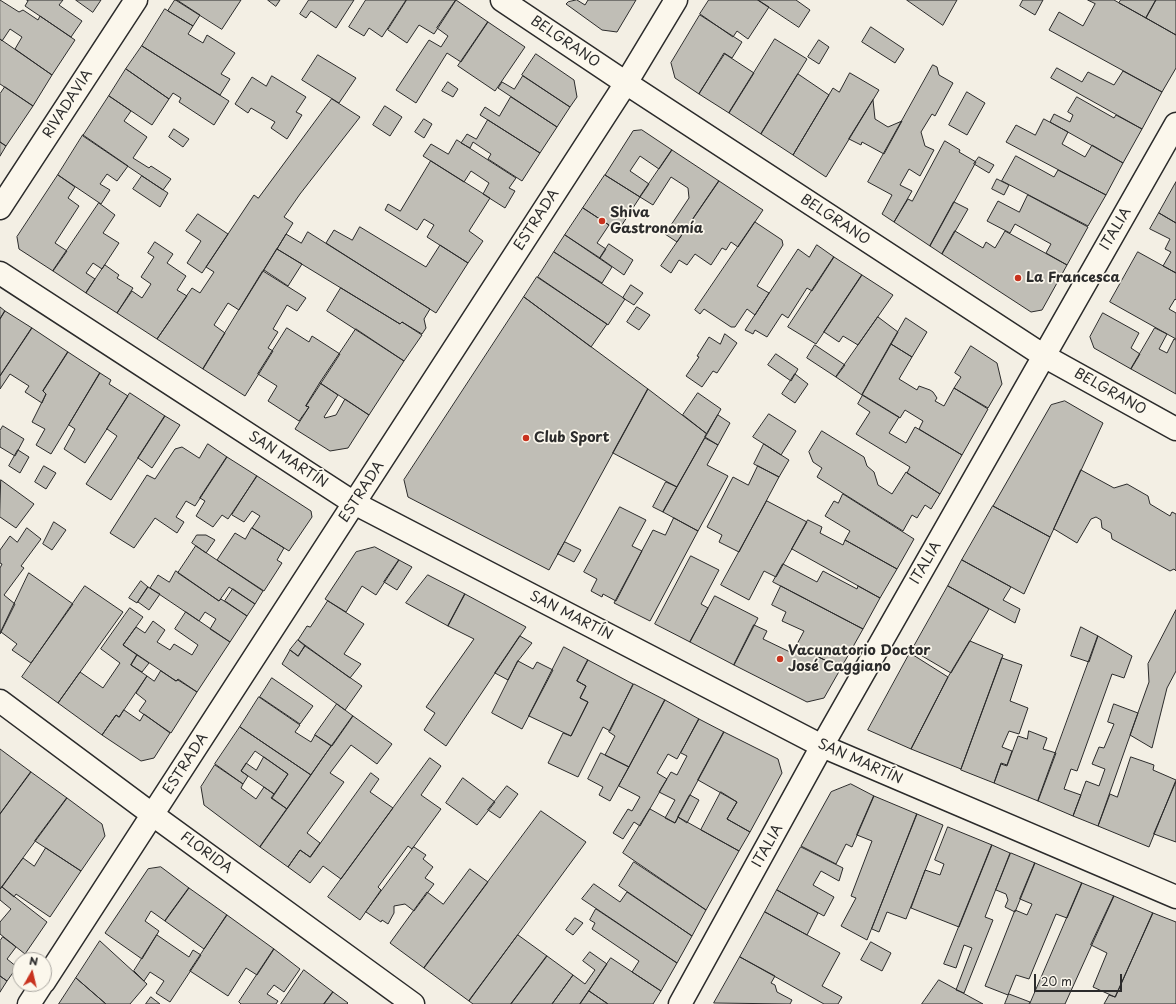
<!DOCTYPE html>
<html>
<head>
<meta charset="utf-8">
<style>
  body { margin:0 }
  #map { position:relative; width:1176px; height:1004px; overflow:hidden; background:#f3efe4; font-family:"Playpen Sans",sans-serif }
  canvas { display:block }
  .north { position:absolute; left:12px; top:952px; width:40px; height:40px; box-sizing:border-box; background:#fbf7ec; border:1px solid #a8a59f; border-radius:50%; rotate:8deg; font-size:11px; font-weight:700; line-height:16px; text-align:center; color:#2b2b2b }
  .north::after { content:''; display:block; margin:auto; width:14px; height:18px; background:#c8321e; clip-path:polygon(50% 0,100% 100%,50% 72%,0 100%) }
  .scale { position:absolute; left:1034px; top:974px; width:88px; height:18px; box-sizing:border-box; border:2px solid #2b2b2b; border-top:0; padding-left:5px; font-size:12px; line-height:14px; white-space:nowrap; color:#2b2b2b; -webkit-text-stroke:3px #fbf7ec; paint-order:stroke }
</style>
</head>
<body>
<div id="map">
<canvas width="1176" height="1004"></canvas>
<div class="north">N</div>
<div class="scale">20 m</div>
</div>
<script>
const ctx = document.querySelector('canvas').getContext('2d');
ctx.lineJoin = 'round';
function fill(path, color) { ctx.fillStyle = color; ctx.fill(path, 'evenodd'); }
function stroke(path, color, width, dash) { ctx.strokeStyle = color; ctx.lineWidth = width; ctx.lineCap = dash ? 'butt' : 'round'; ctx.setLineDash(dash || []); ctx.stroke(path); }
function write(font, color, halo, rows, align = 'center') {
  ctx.font = font + ' "Playpen Sans",sans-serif'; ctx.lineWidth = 3.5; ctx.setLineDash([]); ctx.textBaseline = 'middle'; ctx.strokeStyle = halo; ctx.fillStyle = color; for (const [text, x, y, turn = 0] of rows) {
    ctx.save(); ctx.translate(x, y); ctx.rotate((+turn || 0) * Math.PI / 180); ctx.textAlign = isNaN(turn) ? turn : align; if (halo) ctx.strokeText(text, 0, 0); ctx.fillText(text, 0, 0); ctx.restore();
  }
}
const building = new Path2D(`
  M0,0L19,12L23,10L38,20L40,16L75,40L52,75L15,49L22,37L10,29L2,41L0,39Z
  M27,0H63L59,5L82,21L71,37L25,6L28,1Z
  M76,0H101L93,12Z
  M175,0H177L200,15L193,26L168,11Z
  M176,0H241L222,29Z
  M268,0H280L276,6Z
  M309,0H354L336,28L311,11L306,18L300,14Z
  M366,0H406L382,37L369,28L364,36L349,27Z
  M407,0H456L434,34L419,25L407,43L388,30Z
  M456,0L488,22L461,62L447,53L416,103L396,90L429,40L441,47L448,36L437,28Z
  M577,0L585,5L588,0H636L617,32L602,30L566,4L568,2Z
  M709,0H758L769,7L748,39L737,31L733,37L700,14Z
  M758,0H796L810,10L799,27Z
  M907,0H957L943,25Z
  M1023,0H1043L1035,15L1020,6Z
  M1088,0H1114L1176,35V68L1162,92L1049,30L1059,12L1083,26L1095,4Z
  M1121,0H1156L1146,18L1119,3Z
  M1156,0H1176V35L1146,18Z
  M165,9L193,26L188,34L203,43L207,35L235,53L221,74L230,79L220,95L142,46Z
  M700,15L742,42L732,58L724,53L699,94L675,78L671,63Z
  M488,22L525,47L495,91L458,66Z
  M871,27L904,49L895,63L862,42Z
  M0,39L52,75L33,106L0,84Z
  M775,39L807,59L761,134L729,113Z
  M819,40L829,47L819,64L808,57Z
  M142,46L229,101L214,125L179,102L181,98L173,93L169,99L126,69Z
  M536,54L574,80L577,97L570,107L522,75Z
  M725,54L754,73L729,113L699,94Z
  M318,55L356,78L339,103L302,80Z
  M933,65L937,67L939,75L953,83L935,116L932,114L921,132L925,146L934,150L920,176L909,169L900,185L912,191L894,222L882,214L892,195L868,182Z
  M1057,68L1082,82L1088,72L1114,85L1123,71L1162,92L1142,129L1051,78Z
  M126,69L169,99L152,125L109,96Z
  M850,73L879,90L826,177L793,155L833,88L839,92Z
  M798,74L829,95L793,155L761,134Z
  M272,76L306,97L296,112L302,115L287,139L271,128L275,122L251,108L248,113L235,104L252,77L266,86Z
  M523,76L570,107L557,127L498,88L502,82L514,89Z
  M448,82L458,89L453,97L442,91Z
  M5,87L33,106L6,146L0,142V94Z
  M967,92L985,103L967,135L949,125Z
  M109,96L131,111L124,121L147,137L133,158L149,168L151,166L171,179L163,190L83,136Z
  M511,97L557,127L540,153L480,115L485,107L499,116Z
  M1077,97L1114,118L1116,115L1142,129L1123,163L1050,122L1054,114L1070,122L1073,115L1068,112Z
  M332,99L360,117L300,194L284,217L293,223L239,310L228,303L214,325L225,333L203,369L157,339L192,288L200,293L214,272L206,267L254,195L258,198Z
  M873,100L875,119L888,127L902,121L884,154L862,142L861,145L849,139Z
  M385,106L402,117L390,136L373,125Z
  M424,119L432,124L424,138L415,132Z
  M1044,119L1068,132L1062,144L1085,157L1092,145L1123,163L1106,195L1006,142L1016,125L1035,135Z
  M488,120L540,153L522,181L488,159L491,154L473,142L470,148L461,143L467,134L476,139Z
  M174,129L189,139L183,147L169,137Z
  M642,130L672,150L659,169L640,156L630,171L649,184L640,197L605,175L633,131Z
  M83,135L128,166L117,181L107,174L100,184L110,190L101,204L58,175Z
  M457,140L516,178L509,188L515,191L505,208L483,194L489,183L471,171L464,182L423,156L431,144L448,154Z
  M945,141L960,150L959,152L976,162L930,246L894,222L908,199L912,201Z
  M0,142L6,146L0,156Z
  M672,150L719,181L677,242L665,234L689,198L688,188L671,177L653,205L640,197Z
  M1016,156L1054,177L1058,170L1106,195L1088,226L1002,181Z
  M979,157L994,165L989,173L974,164Z
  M431,161L490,198L469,231L483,241L468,263L427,237L434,225L424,219L417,230L385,210L388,204L400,211Z
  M58,175L75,187L68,198L79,206L55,243L67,251L53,271L19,249L17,237Z
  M605,175L640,197L618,231L583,208Z
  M142,176L168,193L160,207L133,189Z
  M997,179L1009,185L1004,195L992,189Z
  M719,181L763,210L738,247L731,242L726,250L722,248L711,265L695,254L687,265L679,260L671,273L661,266Z
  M1176,182V223L1159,213Z
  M1028,195L1088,227L1067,265L1046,253L1051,244L1015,224L1010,233L987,221L998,201L1019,212Z
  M954,202L968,209L942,254L930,246Z
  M99,203L115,215L103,233L119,243L102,269L93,263L86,273L95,279L86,293L53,271Z
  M583,208L609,225L597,243L606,249L600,258L565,235Z
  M1159,213L1176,223V273L1163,266L1171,252L1165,249L1170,239L1150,229Z
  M198,214L228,234L202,273L187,263L201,241L186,231Z
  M755,222L782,240L783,245L757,286L769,293L755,315L747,309L735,327H731L704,309L700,314L695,310Z
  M360,227L426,267L440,245L468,263L436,313L326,243L334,230L352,240Z
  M955,231L983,248L986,242L995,248L1005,231L1067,265L1042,310L1031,312L942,254Z
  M308,232L430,309L424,319L426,328L422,334L402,322L400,324L277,249L286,234L301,243Z
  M565,235L612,267L602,283L554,252Z
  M155,242L173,254L167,263L186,276L177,290L187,296L157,339L117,313L132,291L142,298L151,284L141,277L154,257L148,253Z
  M609,244L633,260L624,275L600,258Z
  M817,245L834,257L812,291L807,288L788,318L782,314L767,337L755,330L753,334L745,330L798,249L809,257Z
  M277,249L302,264L288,286L264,270Z
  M554,252L625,299L608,325L538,277Z
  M1138,252L1176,273V300L1175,299L1169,309L1176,313V339L1110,302Z
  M834,257L862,275L816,344L788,327Z
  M105,265L119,275L117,278L133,288L117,313L86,293Z
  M263,271L306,298L297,311L287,305L273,329L278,332L268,348L273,351L245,396L203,369Z
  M862,275L893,295L858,345L843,336L839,342L824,332Z
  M537,277L607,324L591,347L524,297Z
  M631,285L643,293L634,305L623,298Z
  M341,288L400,324L402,322L422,335L404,361L327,311Z
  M524,297L648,389L549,570L408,497L404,480Z
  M0,307L5,311L0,319Z
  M637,307L650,315L639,330L627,322Z
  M5,311L32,328L0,376V319Z
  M1103,313L1139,333L1131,348L1140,354L1131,369L1094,348L1090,337Z
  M878,317L898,332L862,395L836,377Z
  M906,318L927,332L912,357L891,344Z
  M32,328L68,352L43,391L46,394L42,403L25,392L29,386L10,374L0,389V376Z
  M287,328L309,342L312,336L340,354L306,406L309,407L299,421L268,401L277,386L258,374Z
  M1155,328L1167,334L1159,349L1167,353L1174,339L1176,340V394L1131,369Z
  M356,329L404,361L369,415L320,383Z
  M725,334L737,343L717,373L713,371L702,387L686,376L699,357L697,356L709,337L720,344Z
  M891,344L912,357L899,379L917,390L919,386L930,390L933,392L937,398L935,401L944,406L954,388L988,409L962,455L919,429L923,421L905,410L900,418L862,395Z
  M815,345L845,365L836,377L807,358Z
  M971,346L997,363L1002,384L988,408L954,388L961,377L955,373Z
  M68,352L100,373L51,454L36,445L45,429L32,422L46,394L43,391Z
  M776,354L798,369L791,381L768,365Z
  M100,373L111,380L109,384L128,396L85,463L64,449L75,429L69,425Z
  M795,374L808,384L795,403L782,394Z
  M320,383L338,395L324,417L325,418L336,415L345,399L369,415L348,448L330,451L295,429L309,407L306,406Z
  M648,389L707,434L677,487L613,453Z
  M130,393L165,416L111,500L86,484L117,436L107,429Z
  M698,393L721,409L707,434L683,415Z
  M863,395L899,417L889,433L906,443L915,427L962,455L940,494L907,473L910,467L856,434L870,412L858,404Z
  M1065,401L1103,423L1050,537L993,506L1051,405Z
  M769,414L796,431L781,455L753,437Z
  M718,415L730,423L718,445L705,437Z
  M165,416L180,425L152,468L138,458Z
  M3,426L24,439L15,456L0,447V431Z
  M822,431L864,457L867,466L874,472L878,485L892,494L906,472L940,494L931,509L925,505L917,518L912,515L903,531L817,477L822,468L813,462L809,452Z
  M705,438L718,445L707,465L728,476L698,531L663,512Z
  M208,444L227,457L195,506L186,501L176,517L184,522L177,533L155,518L134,548L110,533L147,475L155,479L175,449L182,447L199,458Z
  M764,444L789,460L779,477L754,464Z
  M18,450L29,457L20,473L9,466Z
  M227,457L257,476L228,519L222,515L213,527L196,516L205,501L200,498Z
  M44,466L56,473L46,489L35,482Z
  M758,466L779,477L739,552L719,542L722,535L707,527L733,477L748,485Z
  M1081,470L1114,488L1127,484L1148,496L1150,504L1170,516L1172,512L1176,514V571L1174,569L1170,571L1112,539L1111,533L1102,528L1101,520L1096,517L1091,519L1077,543L1054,529Z
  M257,476L311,511L312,517L289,551L252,528L260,516L252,511L244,522L232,515Z
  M1,480L34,504L16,528L0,517Z
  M666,482L677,487L663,512L653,507Z
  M843,494L914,539L897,569L845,540L850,531L825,516L834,501L838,503Z
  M767,501L807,522L776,577L764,571L749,600L721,585Z
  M993,506L1050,537L1024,594L962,560Z
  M620,507L646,520L632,546L642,551L616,601L603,594L602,597L591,591L597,579L584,572Z
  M674,518L698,531L650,621L614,603L653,530L665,535Z
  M808,520L822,527L820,533L843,545L845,540L897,569L880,598L792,549Z
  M54,522L66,530L52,550L43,544Z
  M27,528L41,539L21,566L24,568L4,595L15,604L0,634V568L2,564L0,563V550L10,536L17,542Z
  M252,528L284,548L277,560L282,563L264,591L217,560L235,533L245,539Z
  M197,535H206L215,540L206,553L192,543Z
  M565,542L581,550L574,562L558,554Z
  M196,546L263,591L255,604L229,587L219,601L178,573Z
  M375,547L399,560L376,595L362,586L346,612L325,599L356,552Z
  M691,556L719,570L701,604L708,608L690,642L655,624Z
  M399,560L412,567L397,590L384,582Z
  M962,560L1011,587L1003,600L1020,609L1015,623L948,586Z
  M783,564L817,582L823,571L857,589L858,586L880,598L863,629L773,582Z
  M176,571L219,601L221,599L247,616L230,642L210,629L216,619L205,612L199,621L150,588L158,575L169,582Z
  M29,573L73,604L31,663L12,650L17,644L1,632Z
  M428,575L465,594L448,626L406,603Z
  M141,581L148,587L137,603L129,598Z
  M85,586L123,612L58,703L22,677Z
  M781,586L863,629L841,668L796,646L804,631L782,621L786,612L772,605Z
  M948,586L989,609L951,673L912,650Z
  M148,587L160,594L149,610L138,602Z
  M233,589L255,604L247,616L225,601Z
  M465,594L526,627L446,746L424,730L435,713L426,707L474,639L448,626Z
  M715,596L758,618L734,665L690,642Z
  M328,601L364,624L344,654L361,664L350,678L298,640L307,626L310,627Z
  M130,608L143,617L123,645L137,655L131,665L147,676L119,717L116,715L102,735L58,703L80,672L103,688L120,663L101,649Z
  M1176,610V671L1167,688L1152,748L1130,735L1149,682L1148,664Z
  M186,612L230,642L197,692L178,679L176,681L123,645L136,627L145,633L153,621L165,630L157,642L170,650L174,644L192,655L198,645L175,629Z
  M754,625L767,631L763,639L792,653L796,646L841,668L824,698L807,702L734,665Z
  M1081,627L1098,636L1089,662L1071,656Z
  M520,636L532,643L518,661L508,680L495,673Z
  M1098,636L1132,656L1124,678L1112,674L1077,771L1071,769L1064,789L1081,795L1073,816L1038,801Z
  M298,640L305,646L298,656L290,650Z
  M970,641L1003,655L961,769L911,749L948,677Z
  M305,646L362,686L345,710L282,664L290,650L298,656Z
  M564,647L588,660L577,681L586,686L580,698L588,702L571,736L529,716Z
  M910,653L948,677L911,749L868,730Z
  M137,655L149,663L142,672L131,665Z
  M1002,658L1022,665L1010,701L1028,708L1019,734L1009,731L1002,747L1012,751L1007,765L1001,763L994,783L961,770Z
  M588,660L633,684L610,731L603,727L578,777L548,763L563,733L571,736L588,702L580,698L586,686L577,681Z
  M518,661L533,669L537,662L553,670L522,729L492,713Z
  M161,671L176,681L178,680L197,692L171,733L139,711L146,701L136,693L147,676L154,681Z
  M272,678L313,706L300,724L260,697Z
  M634,684L665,700L629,767L605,755L615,736L609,732Z
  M259,697L300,725L295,732L311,742L315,735L331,746L311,775L240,727Z
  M665,700L699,719L677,759L668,754L657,773L667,779L640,826L634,822L623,839L613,833L628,809L632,811L640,797L619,786Z
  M337,704L353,716L332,746L315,735Z
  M1114,704L1138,713L1098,826L1073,816L1086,781L1099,786L1105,769L1092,764L1099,747L1104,748L1114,724L1108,722Z
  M124,710L140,721L144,714L170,733L154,758L141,761L102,735L116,715L119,717Z
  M353,716L392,744L377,764L351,745L330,773L344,782L307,833L320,843L310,857L300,850L288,867L260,847Z
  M699,719L724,732L675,823L665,818L675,800L659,792L671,772L677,775L687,756L681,753Z
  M240,727L311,775L287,809L272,798L288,774L255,751L241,771L248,776L243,784L215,764Z
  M1029,731L1047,738L1043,749L1056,753L1038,801L994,783L1001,764L1007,766L1018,736L1027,739Z
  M724,732L778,759L782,773L750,832L727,819L737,802L698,780Z
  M0,749L31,772L0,814Z
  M601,753L629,767L610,801L599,795L603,787L588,779Z
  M264,757L288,774L274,794L241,771L246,763L256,770Z
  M1131,757L1154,765L1153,770L1176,780L1149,847L1098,826L1110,794L1117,797Z
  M430,758L441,766L421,795L441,809L412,849L408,846L378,887L381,890L360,920L328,897Z
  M215,765L243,784L241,788L256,799L264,787L274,794L271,798L287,809L260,847L204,805L201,787Z
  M31,772L67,798L0,889V814Z
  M371,773L379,779L370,792L393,808L341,879L323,866L310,883L288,867L300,850L310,857Z
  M463,778L495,802L477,825L446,803Z
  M1176,782V842L1154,834Z
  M851,784L874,796L852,847L846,844L836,864L801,846L831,792Z
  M507,786L518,794L500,818L488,810Z
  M721,792L737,802L727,819L750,832L739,851L701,830Z
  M690,795L699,800L687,823L678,817Z
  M874,796L917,814L867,940L841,926L856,898L851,896L872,841L857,835Z
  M67,798L102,824L105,836L81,871L35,841Z
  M650,809L675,823L678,817L739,851L706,910L623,853Z
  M541,811L586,842L469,1001L424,968Z
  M917,814L943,825L906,919L887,912L879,932L872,929Z
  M948,827L992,845L959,927L911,908L925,870L940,875L944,864L935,860Z
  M992,845L1010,853L985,917L993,920L964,993L956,990L972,948L964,945L956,968L944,964Z
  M414,847L426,855L423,859L433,867L425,878L434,884L414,911L405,904L394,906V913L388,924L382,920L381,922L366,912Z
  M801,847L843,868L839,881L821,871L813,885L834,897L824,916L777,890Z
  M46,848L81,871L50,917L16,894L14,897L2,887L23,858L34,866Z
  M1011,853L1035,863L1015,912L1005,907L1008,900L1006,894L996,890Z
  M634,862L706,910L692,936L619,886Z
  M1035,863L1082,883L1067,918L1056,914L1029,979L1016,975L1008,995L985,986L1015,910L1027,915L1032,904L1020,899Z
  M161,867L189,888L165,921L151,911L145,921L159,931L142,959L105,933L148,869Z
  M470,869L488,882L424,968L390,943L427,892L443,904Z
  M1082,883L1114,896L1065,1004H1030Z
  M594,884L620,902L627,892L692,936L677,963L582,899Z
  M2,887L47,922L25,954L0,934V922L11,909L0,900V890Z
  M189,888L227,915L204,949L165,921Z
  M777,890L818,913L807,935L765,912Z
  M1114,896L1153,913L1115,997L1093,987L1107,953L1091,945Z
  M596,909L677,963L661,991L632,972L639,961L592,929L595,923L590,920Z
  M765,912L840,953L822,986L842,997L838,1004H824L740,957Z
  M1153,913L1176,922V1004H1104L1109,995L1115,997Z
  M227,915L274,949L257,975L246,968L228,996L190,971Z
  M575,918L583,923L573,935L566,930Z
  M157,935L189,957L193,950L201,955L170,1002L156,993L164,981L150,972L144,981L134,971Z
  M518,935L547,956L511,1004H473L469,1001Z
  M3,937L16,947L7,959L17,967L7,981L0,976V941Z
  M100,941L147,984L130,1004H106L76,978Z
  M871,942L891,953L882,971L861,960Z
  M274,949L300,969L284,992L274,985L267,994L278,1001L276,1004H241L239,1002Z
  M590,952L607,964L580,1004H552L573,975L585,984L595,970L583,961Z
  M547,956L573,975L552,1004H511Z
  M740,957L775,976L771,983L775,985L777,992L792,1000L790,1004L714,1003Z
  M611,958L661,991L653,1004H608L589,991Z
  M304,970L333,992L324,1004H281Z
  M0,976L7,981L0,992Z
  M76,978L106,1004H59Z
  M939,980L983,1004H922Z
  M589,991L608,1004H580Z
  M333,992L348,1003L347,1004H324Z
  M1009,994L1030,1002L1029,1004H1005Z
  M151,997L160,1004H146Z`);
fill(building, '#c0beb6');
stroke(building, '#2b2b2b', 1);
const minor = new Path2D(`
  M502,0L626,83L1044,356L1176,429
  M0,208L136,0
  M0,273L354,503L822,746L1176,897
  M0,701L153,815L413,1004
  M44,982L626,83L676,0
  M29,1004L42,984
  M680,1004L822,746L1176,124`);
stroke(minor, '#2b2b2b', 25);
stroke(minor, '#fbf7ec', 22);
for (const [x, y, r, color] of [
  [602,221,4,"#c8321e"],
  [1018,278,4,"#c8321e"],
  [526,438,4,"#c8321e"],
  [780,659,4,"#c8321e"]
]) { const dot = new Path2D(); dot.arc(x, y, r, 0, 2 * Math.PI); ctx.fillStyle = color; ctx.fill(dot); stroke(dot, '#fbf7ec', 1.5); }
write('14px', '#2b2b2b', '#fbf7ec', [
  ["BELGRANO",565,42,34],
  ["RIVADAVIA",68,104,-57],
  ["ESTRADA",537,220,-57],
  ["BELGRANO",835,220,33],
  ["ITALIA",1116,229,-60],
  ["BELGRANO",1110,392,29],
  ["SAN MARTÍN",288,460,33],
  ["ESTRADA",362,492,-57],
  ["ITALIA",926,563,-60],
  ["SAN MARTÍN",571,616,27],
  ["SAN MARTÍN",860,762,24],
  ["ESTRADA",186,764,-57],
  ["ITALIA",768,846,-61],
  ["FLORIDA",206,853,36]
]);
write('bold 14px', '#2b2b2b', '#fbf7ec', [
  ["Shiva",610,213],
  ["Gastronomía",610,229],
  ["La Francesca",1026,278],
  ["Club Sport",534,438],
  ["Vacunatorio Doctor",788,651],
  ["José Caggiano",788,667]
], 'left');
</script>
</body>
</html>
